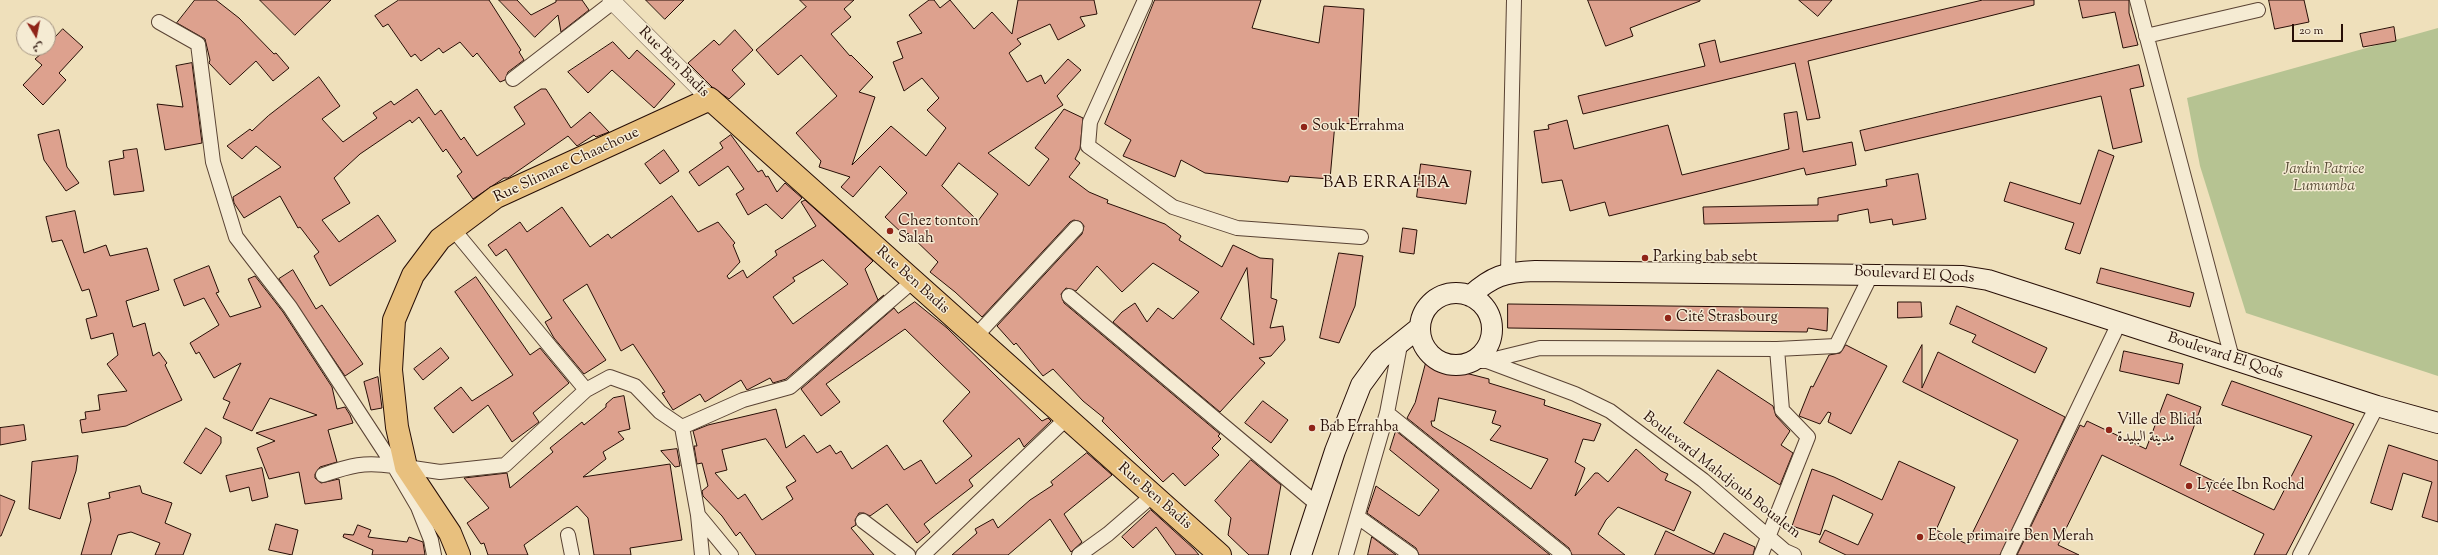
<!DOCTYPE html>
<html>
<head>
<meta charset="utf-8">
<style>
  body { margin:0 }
  #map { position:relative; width:2438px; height:555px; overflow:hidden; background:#efe0bb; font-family:"Sorts Mill Goudy",Amiri,serif }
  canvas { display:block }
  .north { position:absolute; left:16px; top:16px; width:40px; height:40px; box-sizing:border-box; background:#f5ebd3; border:1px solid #a39381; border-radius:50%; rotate:170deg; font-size:11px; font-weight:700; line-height:16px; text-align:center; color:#270e06 }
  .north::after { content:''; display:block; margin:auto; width:14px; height:18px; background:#8f2418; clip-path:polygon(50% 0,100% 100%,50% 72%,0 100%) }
  .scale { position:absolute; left:2292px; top:24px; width:51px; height:18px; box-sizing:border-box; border:2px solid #270e06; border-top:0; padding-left:5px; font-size:12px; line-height:14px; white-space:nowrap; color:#270e06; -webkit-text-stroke:3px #f5ebd3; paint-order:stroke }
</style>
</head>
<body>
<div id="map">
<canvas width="2438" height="555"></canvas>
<div class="north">ش</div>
<div class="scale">20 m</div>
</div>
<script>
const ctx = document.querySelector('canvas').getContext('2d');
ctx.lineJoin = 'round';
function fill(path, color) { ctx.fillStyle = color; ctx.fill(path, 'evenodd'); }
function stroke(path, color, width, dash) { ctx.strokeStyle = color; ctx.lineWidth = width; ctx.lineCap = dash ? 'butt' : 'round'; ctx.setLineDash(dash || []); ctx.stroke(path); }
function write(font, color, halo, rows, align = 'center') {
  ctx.font = font + ' "Sorts Mill Goudy",Amiri,serif'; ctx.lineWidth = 3; ctx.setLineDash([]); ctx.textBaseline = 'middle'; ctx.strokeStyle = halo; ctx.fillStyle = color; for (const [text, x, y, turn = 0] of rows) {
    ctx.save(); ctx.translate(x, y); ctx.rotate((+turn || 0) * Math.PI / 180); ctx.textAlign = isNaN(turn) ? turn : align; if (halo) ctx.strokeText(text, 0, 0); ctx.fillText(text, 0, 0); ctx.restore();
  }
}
fill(new Path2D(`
  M2438,28V376L2246,313L2200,166L2187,98Z`), '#b6c392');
const building = new Path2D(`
  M195,0H216L239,18L274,54L276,53L289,68L273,81L256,61L230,85L209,63L210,60L205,39L177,23Z
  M260,0H331L295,35Z
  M399,0H489L521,50L519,52L524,60L508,72L505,80L500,82L477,53L473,57L460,42L443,53L439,48L421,61L415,54L411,57L388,24L383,27L375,16Z
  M499,0H517L531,15L556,2V0H582L589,10L561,32L558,15L535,37Z
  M646,0H684L665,19Z
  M800,0H854L844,9L851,17L831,34L850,56L851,55L873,77L859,92L875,97L852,165L891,126L926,156L946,128L927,110L939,98L922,78L904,91L893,62L903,58L897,42L922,33L909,15L929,0H934L940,8L950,0L974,29L992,12L1012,34L1018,0H1094L1097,14L1080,17L1085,26L1058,40L1050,24L1017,39L1021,44L1009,53L1027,82L1041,75L1045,84L1068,59L1081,70L1057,96L1063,105L988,153L1029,186L1049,159L1035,148L1064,109L1083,118L1080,149L1075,159L1080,163L1069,177L1089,192L1108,200L1107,203L1165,224L1181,236L1179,240L1222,267L1233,245L1260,258L1273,259L1271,298L1277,300L1270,328L1283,326L1285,340L1271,356L1259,358L1265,363L1220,412L1113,322L1122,312L1135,303L1147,322L1158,308L1173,319L1199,292L1153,263L1122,292L1097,266L1076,291L1066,288L1061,294L1064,303L1220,434L1218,436L1221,439L1212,448L1219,455L1185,486L1173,473L1163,482L1102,421L1104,418L1083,401L1053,369L1043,376L1016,343L1014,345L997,326L1082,234L1084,226L1081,222L1074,220L1070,222L982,317L955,292L930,272L938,262L908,233L905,236L885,217L907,193L880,166L853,197L841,187L850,177L819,167L821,161L796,133L837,96L801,55L778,75L756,50L806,7ZM959,163L998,194L978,221L942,186ZM1247,268L1254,345L1221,319Z
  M1155,0H1261L1252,28L1319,43L1324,6L1364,9L1358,124L1335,123L1330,179L1290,176L1288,182L1205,173L1181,160L1175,177L1123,156L1131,140L1105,124Z
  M1588,0H1700V1L1630,28L1633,36L1606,46Z
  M1799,0H1832L1818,16Z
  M1983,0H2034V5L1808,61L1820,118L1807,120L1795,63L1583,114L1578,96L1705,66L1699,44L1715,40L1720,62Z
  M2079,0H2129V13L2138,45L2123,48L2115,12L2083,18Z
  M2269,0H2304L2309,22L2275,29Z
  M2394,27L2396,41L2363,47L2360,34Z
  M63,29L83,47L59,73L66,80L43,105L23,85L42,65L35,59L48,48V45Z
  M735,30L753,50L732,70L745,84L729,99L712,87L688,63L714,40L719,45Z
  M613,42L629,59L637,50L675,84L654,108L612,70L588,93L568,72Z
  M192,63L202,143L165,150L157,104L183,107L176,66Z
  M2139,65L2144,86L2130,89L2142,142L2113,149L2101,96L1865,151L1860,131Z
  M319,77L340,106L322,119L343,142L377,118L373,113L391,101L394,105L417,89L435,115L441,110L461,140L464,137L477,156L525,124L514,107L541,89H546L571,128L590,112L609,132L596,137L594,135L577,146L568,136L508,178H504L473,199L457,176L462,172L446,149L443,152L419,117L412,123L410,120L360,154L334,178L350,203L322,220L339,242L378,215L396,241L330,286L314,256L319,252L300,227L298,228L280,196L244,218L234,203L233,197L281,167L256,146L242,159L227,146L250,129L252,131L268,116Z
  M1797,112L1803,152L1852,142L1856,165L1806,175L1804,168L1609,216L1605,202L1570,211L1562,180L1542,183L1534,131L1549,129L1548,125L1567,120L1574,149L1668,125L1682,175L1789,149L1784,114Z
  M59,130L67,167L79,183L66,191L44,160L38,135Z
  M731,135L758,172L762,170L766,177L768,176L777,192L785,183L802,198L782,219L766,204L748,215L736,194L744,189L728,166L699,186L689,172L723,148L720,143Z
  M137,149L144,191L114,195L109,161L124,158L123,151Z
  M664,150L679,171L660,184L645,164Z
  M2099,150L2114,156L2080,254L2065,249L2074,223L2004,201L2010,182L2080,204Z
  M1421,164L1471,171L1466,204L1417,197Z
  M1918,174L1926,219L1893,225L1892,219L1870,223L1868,209L1838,215V221L1704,224L1703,207L1818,205V198L1887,186L1886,180Z
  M672,196L698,232L718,222L735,243L733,245L740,262L727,276L729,279L743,270L747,278L777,255L775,251L816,226L801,202L805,200L873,261L865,269L878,300L884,295L786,379L773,383L770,378L747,390L741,380L705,402L700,394L673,410L662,393L665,392L633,344L621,351L587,284L563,300L606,360L584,374L554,338L545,322L552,318L506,249L496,256L488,245L520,222L527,232L562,207L590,247L608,234L611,238ZM823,260L848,284L793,324L773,297L795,281L793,278Z
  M75,211L84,253L106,245L110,256L147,248L159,290L126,301L133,327L145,323L153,356L159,352L167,363L165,365L182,400L126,426L82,433L80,420L86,419L85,412L100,410L98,395L127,391L107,364L118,355L113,333L91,339L86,319L97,316L89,289L82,291L62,240L52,242L46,217Z
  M1403,228L1417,230L1414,254L1400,252Z
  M1339,253L1363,256L1355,306L1339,343L1320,338Z
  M209,266L219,292L216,293L230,317L261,307L248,279L255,276L283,312L332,387L337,409L345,407L350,415L353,423L328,430L337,462L320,467L315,474V478L321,483L339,479L342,499L305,504L299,472L269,479L257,448L275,441L256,433L317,415L270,398L252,431L223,418L230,402L223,399L241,363L214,378L199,352L196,354L190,343L219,325L204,298L184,306L174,280Z
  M2101,268L2194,293L2190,307L2097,283Z
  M293,270L316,309L322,305L363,364L345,376L279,279Z
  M476,277L530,355L540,348L569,383L533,413L539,422L512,442L488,405L453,433L434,408L461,387L472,401L513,375L455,292Z
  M915,302L947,328L1042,421L1048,418L1051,421L1024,447L1019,438L969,480L973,486L924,524L930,532L917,543L887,504L870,516L864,513H859L855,520L856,525L851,528L874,555H756L740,532L736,536L722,516L703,496L702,491L708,486L702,463L697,464L694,446H697L693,431L708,425L776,409L786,448L804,435L817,453L830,445L836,454L841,451L852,469L887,445L904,470L921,460L936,484L972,456L943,421L970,392L905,329L826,384L840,402L821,416L801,389L894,308L898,313ZM766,439L796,481L786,487L793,499L762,520L745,494L738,499L715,473L727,470L722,450Z
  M1898,302H1921L1922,317L1898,318Z
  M1508,304L1828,308L1827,331L1808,328L1807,332L1508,328Z
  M1957,306L2047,348L2035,373L1972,342L1976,335L1950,324Z
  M1846,345L1887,366L1851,434L1828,422L1831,413L1828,412L1820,424L1799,416L1811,386L1813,387L1829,355L1840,353Z
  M1922,345V388L1938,352L2065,417L2000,555H1846L1819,542L1825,530L1858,545L1873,514L1833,495L1820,535L1792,526L1812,469L1834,477L1882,500L1899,461L1955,487L1936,530L1967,544L2018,440L1903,382Z
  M441,348L449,358L423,380L414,369Z
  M2124,351L2183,364L2179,384L2120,371Z
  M1426,363L1489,379V383L1545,400L1544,405L1601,424L1594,441L1583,439L1575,462L1585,468L1575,496L1595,473H1598L1608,482L1636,449L1661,471L1668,474L1665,480L1691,492L1674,531L1618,507L1606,520L1598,534L1625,555H1572L1569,548L1407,418L1415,403ZM1439,398L1496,411L1492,423L1501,426L1490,440L1548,459L1531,489L1470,448L1432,426L1431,421H1434Z
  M1718,370L1773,406L1776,416L1790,431L1781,445L1793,453L1780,485L1684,423Z
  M378,377L382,408L371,410L364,382Z
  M2232,381L2354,424L2286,555H2254L2264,534L2102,455L2058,545L2079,555H2017L2080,425L2084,427L2087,421L2146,449L2167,394L2201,407L2180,465L2274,510L2312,436L2222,405Z
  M624,396L630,429L618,432L624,439L603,452L606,459L583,477L670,464L682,540L630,548L631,555H594L588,518L577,506L524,545L528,555H488L484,543L481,544L467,523L489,508L464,478L507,473L510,488L553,452L550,448L582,422L584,425L606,407V404L613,398Z
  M1263,401L1288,420L1271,443L1245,423Z
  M24,425L26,440L0,445V428Z
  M206,428L221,437V443L201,474L184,463Z
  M1396,431L1550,555H1419L1416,548L1367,513L1376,486L1419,516L1439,490L1390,450Z
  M2389,445L2438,461V522L2422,517L2432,482L2403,473L2392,510L2371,503Z
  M677,449L680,466L675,467L661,451Z
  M1087,453L1112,475L1064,514L1082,542L1071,552L1050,519L1008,555H952L977,533L975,529L993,519L998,528L1030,500L1053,485L1051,482Z
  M78,456L76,471L60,519L29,509L32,462Z
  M1251,460L1281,485L1268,555H1249L1228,535L1231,518L1215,501Z
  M262,468L268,497L252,501L249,487L230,492L226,476Z
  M140,486L142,493L172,503L165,523L191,534L183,555H155L160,543L131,532L118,535L111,555H81L91,520L88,503L110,498L109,493Z
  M0,495L15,501L1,536H0Z
  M1151,510L1194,549L1199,555H1176L1156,527L1133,548L1122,537Z
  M276,524L298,530L292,555L269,550Z
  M358,525L371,530L368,537L407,542L409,537L423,542L425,555H372L373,550L343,537L344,534L353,535Z
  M1666,531L1714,554L1724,533L1755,547L1753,555H1655Z
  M1372,537L1396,555H1368Z`);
fill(building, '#dda18e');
stroke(building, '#270e06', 1);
const minor = new Path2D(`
  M1145,0L1090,122L1088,146L1173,207L1237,228L1361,237
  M2137,0L2232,358
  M159,22L198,44L213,162L236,237L290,307L394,466L418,507L431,540L434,555
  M2146,36L2258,10
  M513,79L613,2
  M453,229L586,390
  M1508,272L1514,0
  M1069,296L1318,505
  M975,337L1076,228
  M1777,349L1836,346L1872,273
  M1474,361H1487L1575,394L1610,411L1703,480L1785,551L1794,555
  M1487,361L1540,348L1777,349L1782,410L1808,437L1761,555
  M1387,413L1564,555
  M682,427L743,400L790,387L913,281
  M406,467L440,472L505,465L586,390L610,377L635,386L660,412L682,427L698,515
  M323,475C352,465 363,462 394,466
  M1358,517L1411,555
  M863,521L908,555
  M568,535L572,555
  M702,555L698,515L731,555
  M923,555L1066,419
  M1079,555L1108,534L1152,496
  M1346,555L1387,413L1401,340
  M2008,555L2119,323
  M2300,555L2377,406`);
const tertiary = new Path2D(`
  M611,0L710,99`);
const secondary = new Path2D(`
  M1420 329a36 36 0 1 1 72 0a36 36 0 1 1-72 0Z
  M1470,296C1492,276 1505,272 1535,271L1963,276L1988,280L2377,406L2438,423
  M1301,555L1335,451L1361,385L1380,359L1420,327`);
const primary = new Path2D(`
  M459,555L450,533L406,467L397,427L391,370L394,320L413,275L440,239L496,197L710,99L1220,555`);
stroke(minor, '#594233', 16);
stroke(tertiary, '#594233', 18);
stroke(secondary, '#270e06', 22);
stroke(primary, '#270e06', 24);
stroke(minor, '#f5ebd3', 14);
stroke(tertiary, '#f5ebd3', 17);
stroke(secondary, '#f5ebd3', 20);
stroke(primary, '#e8c07e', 22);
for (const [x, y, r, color] of [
  [1304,127,4,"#8f2418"],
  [890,231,4,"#8f2418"],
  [1645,258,4,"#8f2418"],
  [1668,318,4,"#8f2418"],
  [1312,428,4,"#8f2418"],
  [2109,430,4,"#8f2418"],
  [2189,486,4,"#8f2418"],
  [1920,537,4,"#8f2418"]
]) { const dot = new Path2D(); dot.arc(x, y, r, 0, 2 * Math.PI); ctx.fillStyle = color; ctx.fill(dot); stroke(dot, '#f5ebd3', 1.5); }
write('15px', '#270e06', '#f5ebd3', [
  ["Rue Ben Badis",673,63,45],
  ["Rue Slimane Chaachoue",567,166,-25],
  ["Boulevard El Qods",1914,276,3],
  ["Rue Ben Badis",912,281,42],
  ["Boulevard El Qods",2225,357,18],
  ["Boulevard Mahdjoub Boualem",1721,476,38],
  ["Rue Ben Badis",1154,497,41]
]);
write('15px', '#270e06', '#f5ebd3', [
  ["Souk Errahma",1312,127],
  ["Chez tonton",898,222],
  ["Salah",898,239],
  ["Parking bab sebt",1653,258],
  ["Cité Strasbourg",1676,318],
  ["Ville de Blida",2117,421],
  ["مدينة البليدة",2117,438],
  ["Bab Errahba",1320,428],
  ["Lycée Ibn Rochd",2197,486],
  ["Ecole primaire Ben Merah",1928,537]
], 'left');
write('italic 15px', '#594d37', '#f5ebd3', [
  ["Jardin Patrice",2324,170],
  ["Lumumba",2324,187]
]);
ctx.letterSpacing = '1px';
write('16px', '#270e06', '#f5ebd3', [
  ["BAB ERRAHBA",1387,184]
]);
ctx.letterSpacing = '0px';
</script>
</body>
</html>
